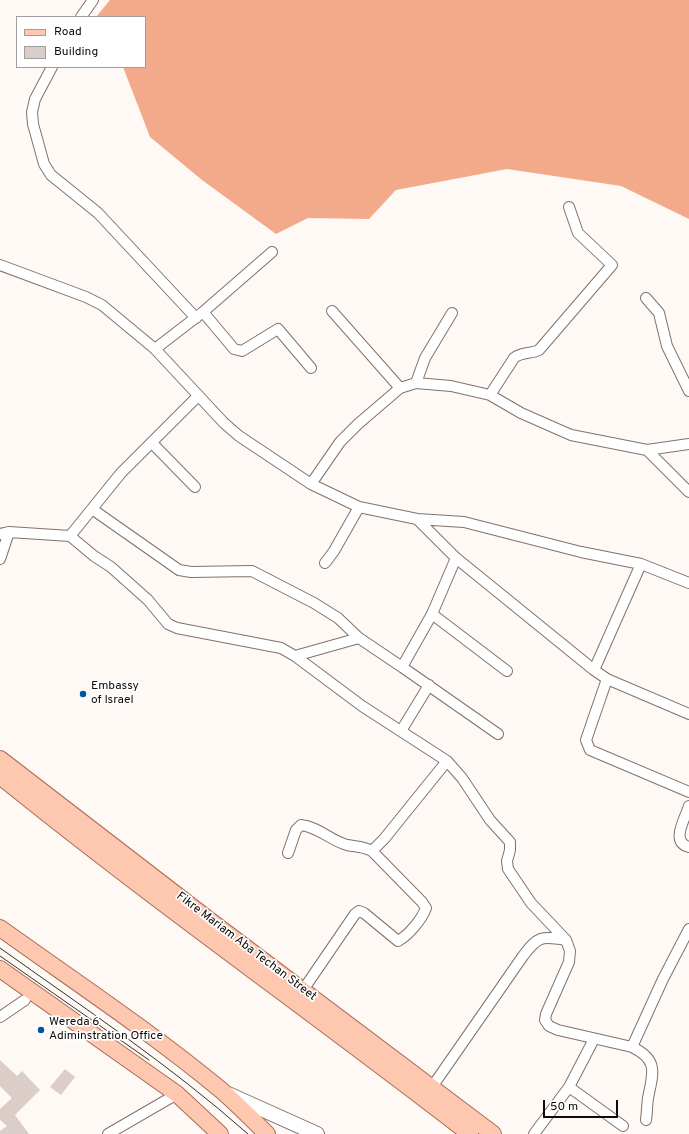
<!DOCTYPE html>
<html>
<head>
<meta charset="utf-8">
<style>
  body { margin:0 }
  #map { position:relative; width:689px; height:1134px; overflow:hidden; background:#fff9f6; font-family:Overpass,sans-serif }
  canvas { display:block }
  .legend { position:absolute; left:16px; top:16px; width:130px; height:52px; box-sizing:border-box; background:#fff; border:1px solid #9f9d9d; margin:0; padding:5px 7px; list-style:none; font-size:12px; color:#100b09 }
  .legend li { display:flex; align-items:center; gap:8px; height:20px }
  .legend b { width:20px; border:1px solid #9f9d9d }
  .scale { position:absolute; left:543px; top:1100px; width:75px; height:18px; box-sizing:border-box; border:2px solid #100b09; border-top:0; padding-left:5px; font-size:12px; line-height:14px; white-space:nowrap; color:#100b09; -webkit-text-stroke:3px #fff; paint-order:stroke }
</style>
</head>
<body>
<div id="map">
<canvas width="689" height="1134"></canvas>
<ul class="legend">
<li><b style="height:5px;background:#fdc7b0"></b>Road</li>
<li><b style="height:11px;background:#dbcdc7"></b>Building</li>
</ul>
<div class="scale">50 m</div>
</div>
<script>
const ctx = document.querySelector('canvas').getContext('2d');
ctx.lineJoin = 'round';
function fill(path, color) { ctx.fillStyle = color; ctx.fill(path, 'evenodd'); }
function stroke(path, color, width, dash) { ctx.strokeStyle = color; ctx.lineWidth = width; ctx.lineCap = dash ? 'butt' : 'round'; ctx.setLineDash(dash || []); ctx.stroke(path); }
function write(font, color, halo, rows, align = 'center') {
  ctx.font = font + ' Overpass,sans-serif'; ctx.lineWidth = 3.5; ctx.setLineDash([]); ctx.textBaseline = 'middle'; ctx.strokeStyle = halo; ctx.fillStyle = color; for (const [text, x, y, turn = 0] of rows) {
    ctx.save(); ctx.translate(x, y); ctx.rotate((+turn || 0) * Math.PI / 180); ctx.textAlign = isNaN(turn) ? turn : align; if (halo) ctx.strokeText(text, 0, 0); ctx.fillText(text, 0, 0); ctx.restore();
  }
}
fill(new Path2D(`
  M110,0H689V219L621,186L507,169L396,190L369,219L308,218L276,234L202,180L150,137L123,67H145V17H96Z`), '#f3aa8a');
fill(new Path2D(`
  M0,1060L17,1076L22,1071L40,1090L15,1115L29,1134H0V1131L7,1126L0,1120V1109L12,1098L0,1086Z
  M65,1069L75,1077L61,1095L50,1087Z`), '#dbcdc7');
const minor = new Path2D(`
  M81,17L93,0
  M52,67L35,99L32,112L33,124L44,164L51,175L98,213L196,318
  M0,265L86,297L102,305L155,349L224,423L239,436L311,484L359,507L417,519L456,558L594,670L607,679L689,714
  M646,298L659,313L667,346L689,391
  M332,311L400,388
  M203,312L234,349L242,351L278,329L311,368
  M155,349L203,312L272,252
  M416,383L425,358L452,313
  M490,395L514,358C521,352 531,354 539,350L612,265L578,233L569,207
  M152,443L195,487
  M647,450L689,492
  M311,484L340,442L358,424L400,388L416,383L451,386L490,395L521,413L571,435L647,450L689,444
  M92,509L179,570L191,572L252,571L314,603L338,618L359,638L402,667L432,614L456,558
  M417,519L464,522L581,552L641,564L689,583
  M9,532L70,536L94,556L111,567L148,600L168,624L177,628L281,648L295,656L359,638
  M0,534L9,532L0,559
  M70,536L121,473L198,396
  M325,563L334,551L359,507
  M432,614L507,671
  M295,656L362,706L447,761L462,778L490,820L510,842V850L507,861L508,869L531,903L566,940
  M402,667L498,734
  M594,670L641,564
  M607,679L586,740L590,750L689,792
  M401,731L429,685
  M689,806C685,819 670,842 689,847
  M288,853L296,830L301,825C319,827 331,841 347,845C357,847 362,846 372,851
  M303,990L355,914L359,911L364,913L398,941C409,935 422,919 426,908L422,902L372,851L384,839L447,761
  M0,1017L25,1000
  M432,1087L523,956C538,936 541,936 566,940L570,951L569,962L546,1014L545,1020L549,1026L558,1030L632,1047
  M569,1087L623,1126
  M646,1120C647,1113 647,1105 648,1098C653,1073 659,1060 632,1047L663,979L689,929
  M108,1134L177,1094
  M534,1134L569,1087L594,1039`);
const secondary = new Path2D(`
  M228,1094L317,1134`);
const primary = new Path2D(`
  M0,759L209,920L493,1134
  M0,776C153,900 314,1013 470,1134
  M0,928C74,981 151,1032 221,1090C237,1104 252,1119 267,1134
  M0,969L177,1094L220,1134`);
stroke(minor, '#7f726d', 12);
stroke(secondary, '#7f726d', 16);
stroke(primary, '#a96d53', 18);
stroke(minor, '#fff', 10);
stroke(secondary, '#fff', 14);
stroke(primary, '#fdc7b0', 16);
stroke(new Path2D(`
  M0,948C84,1008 170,1065 248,1134
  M0,956L149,1060`), '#342f2d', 1);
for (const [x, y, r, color] of [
  [83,694,4,"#0054a2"],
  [41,1030,4,"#0054a2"]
]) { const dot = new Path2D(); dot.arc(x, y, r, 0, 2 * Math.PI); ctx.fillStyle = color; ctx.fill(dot); stroke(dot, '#fff', 1.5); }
write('12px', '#100b09', '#fff', [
  ["Embassy",91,687],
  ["of Israel",91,701],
  ["Wereda 6",49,1023],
  ["Adiminstration Office",49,1037]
], 'left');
write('12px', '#100b09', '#fff', [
  ["Fikre Mariam Aba Techan Street",246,947,37]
]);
</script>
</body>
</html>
